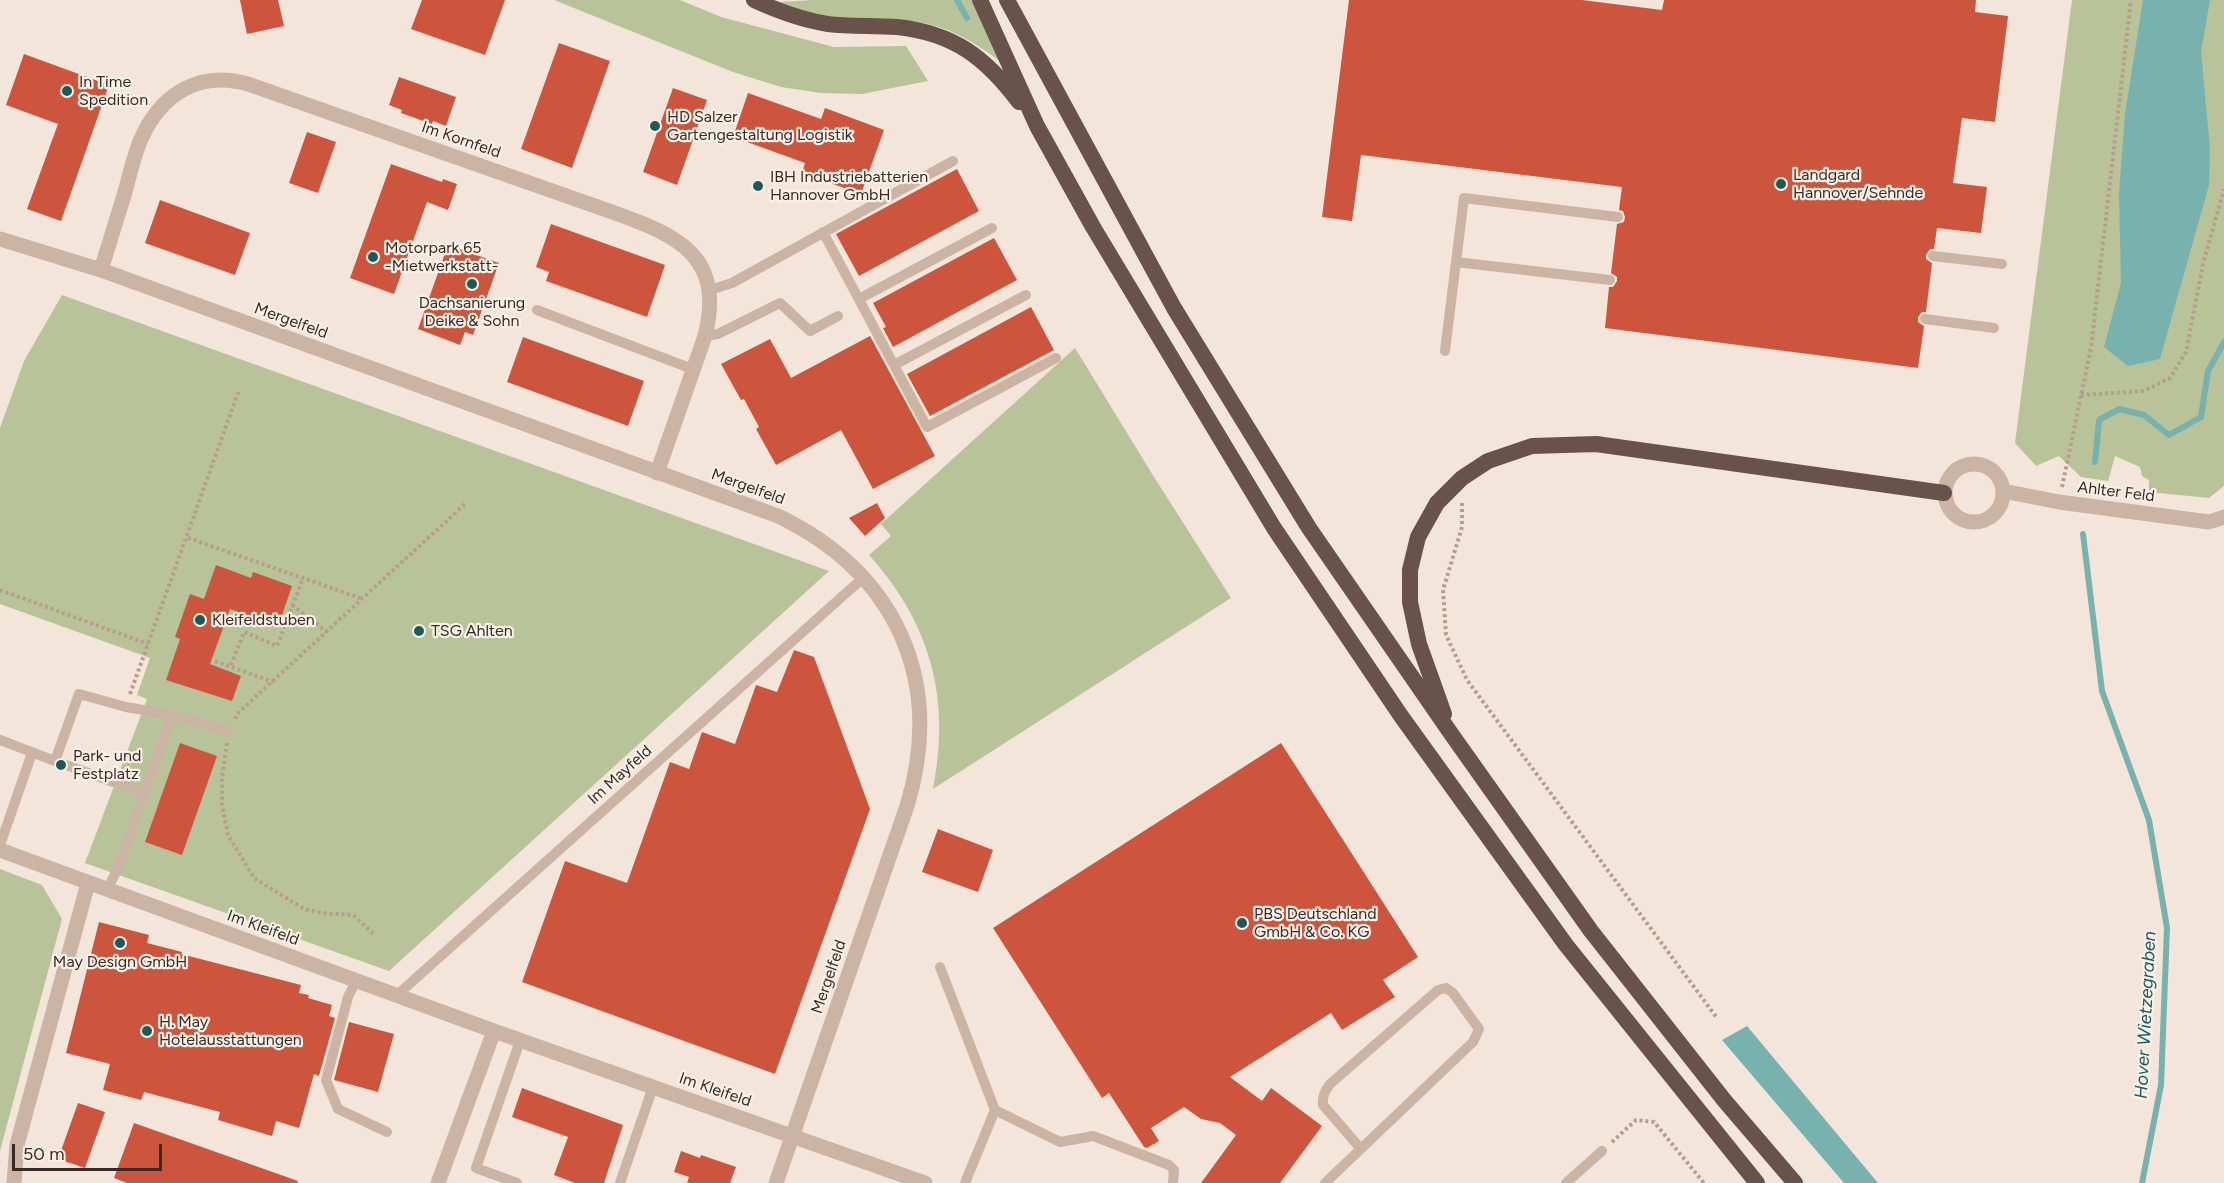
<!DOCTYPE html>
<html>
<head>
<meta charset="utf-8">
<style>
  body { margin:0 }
  #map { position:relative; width:2224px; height:1183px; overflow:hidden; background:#f3e5da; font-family:Figtree,sans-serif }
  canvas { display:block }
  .scale { position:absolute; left:12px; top:1144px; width:150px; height:27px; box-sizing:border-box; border:3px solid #372b27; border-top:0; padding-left:8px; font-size:18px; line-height:21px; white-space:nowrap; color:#372b27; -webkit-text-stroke:4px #faf0e6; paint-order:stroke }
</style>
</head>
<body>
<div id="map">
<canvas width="2224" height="1183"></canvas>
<div class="scale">50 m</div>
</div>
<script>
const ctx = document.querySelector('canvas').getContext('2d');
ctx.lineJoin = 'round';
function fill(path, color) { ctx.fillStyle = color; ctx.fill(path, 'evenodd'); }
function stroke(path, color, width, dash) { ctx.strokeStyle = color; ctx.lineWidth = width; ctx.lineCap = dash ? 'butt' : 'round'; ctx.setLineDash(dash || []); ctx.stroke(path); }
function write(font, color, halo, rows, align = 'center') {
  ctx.font = font + ' Figtree,sans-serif'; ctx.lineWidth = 4.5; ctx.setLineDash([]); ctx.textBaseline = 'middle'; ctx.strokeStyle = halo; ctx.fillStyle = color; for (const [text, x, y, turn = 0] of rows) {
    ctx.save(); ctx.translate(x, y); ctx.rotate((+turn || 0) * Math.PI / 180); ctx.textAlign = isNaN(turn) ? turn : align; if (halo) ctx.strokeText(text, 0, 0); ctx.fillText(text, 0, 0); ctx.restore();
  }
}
fill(new Path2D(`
  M554,0H680L721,17L834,47L906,46L928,81L862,94L821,93L781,87L733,72Z
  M813,0H972L1000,61C975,43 949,26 917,22C871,15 823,24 780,2Z
  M2072,0H2224V486L2209,498L2149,492V480L2142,476L2140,467L2115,456L2108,481L2081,477L2059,456L2036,466L2015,443Z
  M62,295L829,571L389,971L85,863L147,699L137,695L150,658L0,604V428L24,361Z
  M1075,348L1154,477L1231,598L933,789C951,699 931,624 869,555L891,536L881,524Z
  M0,869L42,885L62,919L0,1151Z`), '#b8c399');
fill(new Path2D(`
  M2143,0H2210L2201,52L2210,148L2209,185L2160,359L2128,366L2104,347L2121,283L2119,193L2125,114Z
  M1747,1026L1878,1183H1879H1844L1722,1040Z`), '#77b2af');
stroke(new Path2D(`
  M957,0L967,18
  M2095,462L2099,420L2119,409L2144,415L2169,435L2201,417L2208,371L2224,342
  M2083,534L2102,691L2149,820L2167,928L2161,1085L2142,1183`), '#77b2af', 6);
fill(new Path2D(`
  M240,0H278L284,26L247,34Z
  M422,0H505L485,55L411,29Z
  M1349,0H1582L1662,10L1664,0H1976L1975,12L2008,16L1995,122L1962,118L1953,183L1987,187L1981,233L1937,228L1934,249H1930L1926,255V259L1932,263L1926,312H1922L1918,317V322L1924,326L1918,368L1605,328L1609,287H1613L1617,281V277L1611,273L1617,224L1624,222L1625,217L1623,211L1619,210L1622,187L1361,155L1352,221L1322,217Z
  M559,43L610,61L572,168L521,149Z
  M24,54L109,85L61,221L27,209L58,124L6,105Z
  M399,77L456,97L446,126L433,121L432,124L401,113L402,110L389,105Z
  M673,88L707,100L677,185L643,172Z
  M748,93L821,119L825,108L884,130L861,194L802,173L805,163L733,137Z
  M307,132L336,142L318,193L289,183Z
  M391,164L442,182L443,179L457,184L448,210L427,202L394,294L350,278Z
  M957,169L979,211L859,276L836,234Z
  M160,200L250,233L235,275L145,243Z
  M551,224L665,265L647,317L546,281L549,272L536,267Z
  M994,238L1017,280L893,347L883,328L886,327L873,303Z
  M448,245L499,263L473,335L465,332L460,345L418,329Z
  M1031,307L1054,350L930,416L907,374Z
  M870,336L935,456L873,489L841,430L776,465L756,429L759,427L744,399L741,400L721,364L770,339L791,378Z
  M523,337L644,381L628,426L507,382Z
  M877,503L885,518L865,536L849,518Z
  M216,565L251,578L253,572L292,586L278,627L230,609L210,664L241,676L232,701L166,680L180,639L175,637L190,594L204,599Z
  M794,650L814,657L870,809L775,1074L522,982L565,861L627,883L670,762L689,769L702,732L735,744L756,685L777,692Z
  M180,743L217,756L182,855L145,842Z
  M1281,743L1418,957L1383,980L1395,997L1342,1030L1331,1013L1230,1077L1262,1101L1271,1088L1322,1126L1280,1183H1201L1236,1135L1220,1123L1201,1119L1184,1107L1151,1128L1159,1141L1147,1148L1144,1147L1109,1093L1102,1098L993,928Z
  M938,829L993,850L978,892L922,872Z
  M99,922L149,935L147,943L182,952L181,954L301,985L299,993L309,995L308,998L332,1005L329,1016L335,1018L319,1076L314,1074L299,1128L276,1121L272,1136L218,1120L220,1112L144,1092L141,1100L103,1090L110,1064L66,1053Z
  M349,1022L394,1034L378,1092L334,1080Z
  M522,1088L623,1125L604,1183H575L554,1175L568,1137L512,1117Z
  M78,1103L105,1112L85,1168L58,1159Z
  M134,1123L298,1181L297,1183H127L114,1178Z
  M681,1151L700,1158L701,1155L736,1167L730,1183H687L689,1177L674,1172Z`), '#cd553e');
stroke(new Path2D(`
  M2081,395L2144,391L2170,378L2186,352L2203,264L2224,189
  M2062,487L2091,348L2131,0
  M1462,503V527L1443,590L1446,635L1467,680L1717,1018
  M188,538L363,599
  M0,590L148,644
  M292,605L327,632
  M215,661L273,682
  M231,665L244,632L277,646L303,578
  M130,694L239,390
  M235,719L237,714L465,504
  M227,743L222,777V804L228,835L254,878L304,909L323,913L353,915L375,935
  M1612,1142L1636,1120L1654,1122L1704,1183`), '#b89d8f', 4, [3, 3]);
stroke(new Path2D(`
  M823,232L927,427L1056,358
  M1933,256L2002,264
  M1456,262L1464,198L1618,217
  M710,290L732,283L953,161
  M859,299L992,228
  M537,310L695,370
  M1925,319L1994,328
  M705,336L718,334L780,303L810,331L838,316
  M1445,351L1456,262L1610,280
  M894,365L1026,295
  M0,740L55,761L79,694L126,707L172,715
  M55,761L144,793
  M0,845L32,753
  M107,890L117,870L172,715L229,731
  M940,967L995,1110L965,1183
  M356,981L348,997L326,1080L338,1109L387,1132
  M396,996L864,577
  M995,1110L1060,1142L1093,1136L1169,1165L1174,1170L1173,1183
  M517,1183L476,1168L520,1041
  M620,1183L653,1087
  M1325,1183L1473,1042L1479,1029L1453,993L1446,988L1438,990L1330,1084C1325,1091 1322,1096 1323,1105L1361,1149
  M1566,1183L1602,1151`), '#ccb4a5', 10);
stroke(new Path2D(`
  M0,239L101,270L778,516C896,573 945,680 907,806L776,1183
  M101,270C109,244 117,218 125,192C130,174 134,155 141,139C161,94 199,70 248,84L615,213C679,236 725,257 705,336L657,473
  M0,850L494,1031L925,1183
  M14,1183L17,1145L88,883
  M438,1183L494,1031`), '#ccb4a5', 15);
stroke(new Path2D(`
  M1945 493a29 29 0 1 1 58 0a29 29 0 1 1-58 0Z
  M2003,491L2059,502L2209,522L2224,517`), '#ccb4a5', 15);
stroke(new Path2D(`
  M754,0C778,11 802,20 828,24C851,27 874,25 897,27C954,33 986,58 1019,102
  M980,0L1037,126L1093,227L1274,528L1401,716L1566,945L1757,1183
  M1007,0L1174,308L1309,528L1452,735L1591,931L1724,1100L1795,1183
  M1444,714L1419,644L1410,602V570L1418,537L1437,503L1462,478L1488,461L1532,446L1596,444L1944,493`), '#69524a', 16);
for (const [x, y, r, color] of [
  [67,91,6,"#1a5b5a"],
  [655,126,6,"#1a5b5a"],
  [1781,184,6,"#1a5b5a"],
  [758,186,6,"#1a5b5a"],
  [373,257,6,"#1a5b5a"],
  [472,284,6,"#1a5b5a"],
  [200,620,6,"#1a5b5a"],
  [419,631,6,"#1a5b5a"],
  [61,765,6,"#1a5b5a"],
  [1242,923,6,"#1a5b5a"],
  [120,943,6,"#1a5b5a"],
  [147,1031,6,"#1a5b5a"]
]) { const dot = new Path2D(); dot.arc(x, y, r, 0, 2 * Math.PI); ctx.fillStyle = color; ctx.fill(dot); stroke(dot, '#faf0e6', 2); }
write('16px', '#372b27', '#faf0e6', [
  ["In Time",79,82],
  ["Spedition",79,100],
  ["HD Salzer",667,117],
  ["Gartengestaltung Logistik",667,135],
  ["Landgard",1793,175],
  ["Hannover/Sehnde",1793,193],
  ["IBH Industriebatterien",770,177],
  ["Hannover GmbH",770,195],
  ["Motorpark 65",385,248],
  ["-Mietwerkstatt-",385,266],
  ["Dachsanierung",472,303,"center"],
  ["Deike & Sohn",472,321,"center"],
  ["Kleifeldstuben",212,620],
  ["TSG Ahlten",431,631],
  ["Park- und",73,756],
  ["Festplatz",73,774],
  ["PBS Deutschland",1254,914],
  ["GmbH & Co. KG",1254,932],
  ["May Design GmbH",120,962,"center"],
  ["H. May",159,1022],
  ["Hotelausstattungen",159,1040]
], 'left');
write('16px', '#372b27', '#faf0e6', [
  ["Im Kornfeld",461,140,19],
  ["Mergelfeld",291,321,20],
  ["Mergelfeld",748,487,20],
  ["Ahlter Feld",2116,492,7],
  ["Im Mayfeld",620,775,-42],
  ["Im Kleifeld",263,928,20],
  ["Mergelfeld",829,977,-71],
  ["Im Kleifeld",715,1090,19]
]);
write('italic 18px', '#1a5b5a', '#faf0e6', [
  ["Hover Wietzegraben",2146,1015,-87]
]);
</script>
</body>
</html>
